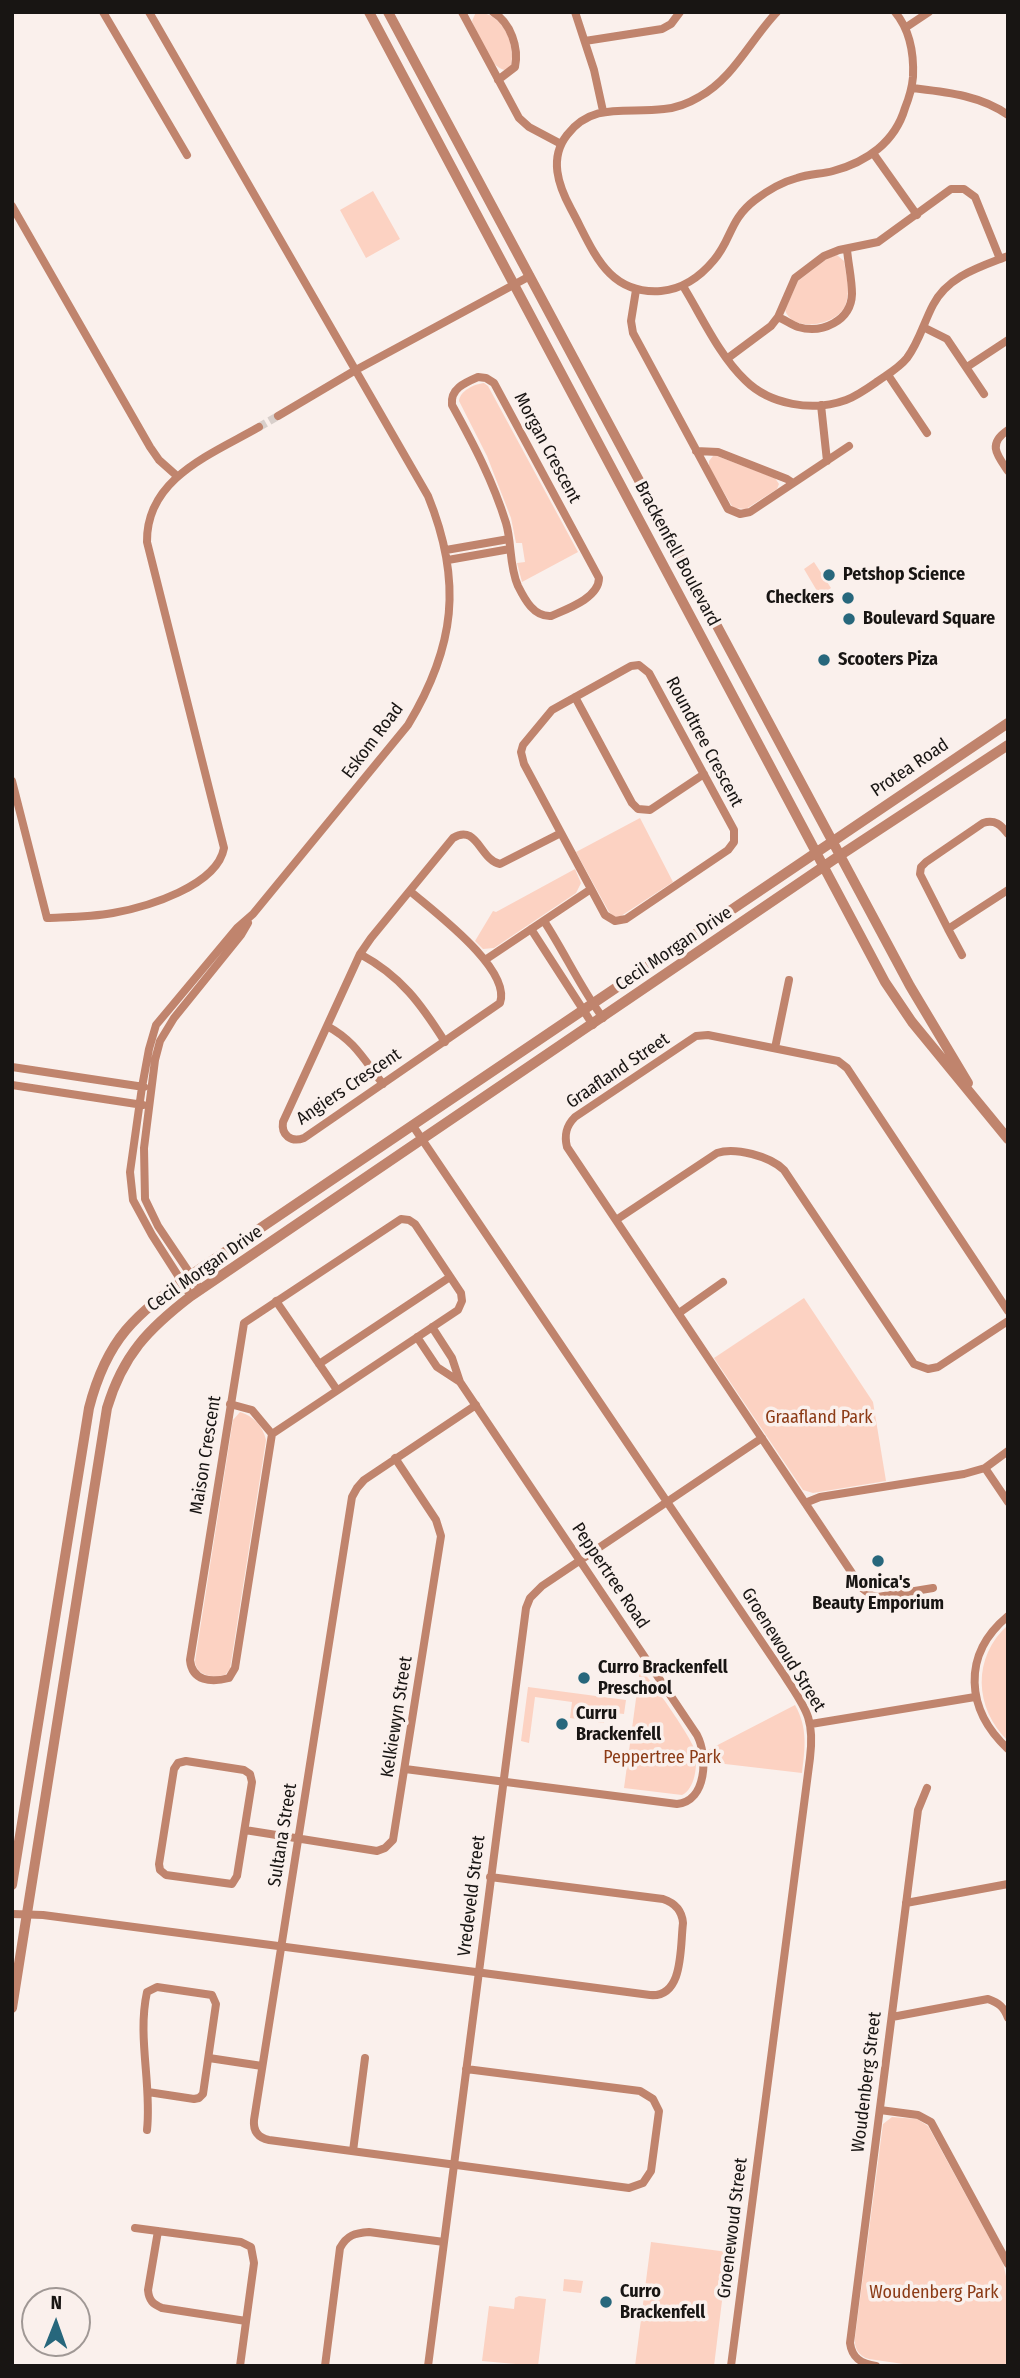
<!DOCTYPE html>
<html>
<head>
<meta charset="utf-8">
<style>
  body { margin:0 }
  #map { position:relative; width:1020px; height:2378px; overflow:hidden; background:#faf0ec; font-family:"Fira Sans Condensed",sans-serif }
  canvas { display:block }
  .frame { position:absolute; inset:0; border:14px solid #181513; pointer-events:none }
  .north { position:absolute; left:21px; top:2287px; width:70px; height:70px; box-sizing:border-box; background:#faf0ec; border:2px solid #a09895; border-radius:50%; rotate:1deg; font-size:19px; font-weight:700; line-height:28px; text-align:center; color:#181513 }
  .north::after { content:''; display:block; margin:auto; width:24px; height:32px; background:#27677c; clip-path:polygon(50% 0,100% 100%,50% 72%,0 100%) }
</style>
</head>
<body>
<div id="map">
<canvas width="1020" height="2378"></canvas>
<div class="frame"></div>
<div class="north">N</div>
</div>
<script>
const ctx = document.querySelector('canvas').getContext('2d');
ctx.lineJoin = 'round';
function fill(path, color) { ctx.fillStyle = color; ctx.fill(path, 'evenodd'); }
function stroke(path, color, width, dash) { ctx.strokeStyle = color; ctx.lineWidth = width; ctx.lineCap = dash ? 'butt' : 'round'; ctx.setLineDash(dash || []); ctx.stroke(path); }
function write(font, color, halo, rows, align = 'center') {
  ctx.font = font + ' "Fira Sans Condensed",sans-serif'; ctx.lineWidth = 7; ctx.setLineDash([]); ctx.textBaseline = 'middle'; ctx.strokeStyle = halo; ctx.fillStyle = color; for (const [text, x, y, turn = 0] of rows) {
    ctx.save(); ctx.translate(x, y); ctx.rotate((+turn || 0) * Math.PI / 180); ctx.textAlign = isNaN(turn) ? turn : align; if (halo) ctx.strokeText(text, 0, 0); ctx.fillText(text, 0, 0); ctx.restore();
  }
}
fill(new Path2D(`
  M476,12C502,12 516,43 511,66L505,70C489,67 481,40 474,26L472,21Z
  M373,191L400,239L366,258L340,210Z
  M837,255L844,261C846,275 851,292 845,306C836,326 792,333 785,310L798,281L828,258Z
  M484,383L488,386L578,552L522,582L517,563L525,562L522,543H516L511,518L487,456L459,401C460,391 474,384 484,383Z
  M713,456H717L775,478L779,484L777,489L746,509L733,508L709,467V461Z
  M814,562L831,588L820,596L804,569Z
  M640,818L673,882L621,916L615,917L609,912L576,852Z
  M575,869L581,883L576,893L494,948L483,949L475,941L493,911L496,912Z
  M804,1298L873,1402L886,1481L813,1493L803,1490L714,1358Z
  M240,1412C253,1416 263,1426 266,1440L230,1669L225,1675C212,1678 196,1676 195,1661L233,1420Z
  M1008,1625V1741C974,1708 972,1657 1008,1625Z
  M640,1669C648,1675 694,1741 695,1751C698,1765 695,1789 682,1795L624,1788Z
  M528,1687L626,1700L624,1714L606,1712L604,1723L570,1718L572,1702L535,1697L529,1743L521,1741Z
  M795,1705C808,1728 805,1748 802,1773L708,1762V1750Z
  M892,2117L917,2119L928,2126L1003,2263L1008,2285V2366H917L869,2359C858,2356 854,2348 855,2337L883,2124Z
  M651,2242L728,2252L714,2366H635Z
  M564,2279L583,2281L581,2293L563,2291Z
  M519,2296L546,2299L538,2366L482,2361L489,2306L514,2309L515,2298Z`), '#fcd2c2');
stroke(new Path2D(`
  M259,427L278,416`), '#d8cfcb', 8, [8, 4]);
stroke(new Path2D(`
  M103,12L187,155
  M149,12L428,496C463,582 455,647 408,725L253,914L237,928L156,1025L149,1049L142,1087L130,1172L133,1200L152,1235L191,1296
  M462,12L519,118L529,127L561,144
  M493,12C511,23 519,48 515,67L498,80
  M575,12L594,70L603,111
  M777,12C751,39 733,79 699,97C689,103 676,108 664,109C628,114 593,101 567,135C549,158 558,185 571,209C593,249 606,295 661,291C683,289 700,277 714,260C732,239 729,220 755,200C767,191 782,182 797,178C809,174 822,174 833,171C867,162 895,142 905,108C909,98 912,88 913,77C914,55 910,30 895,12
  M905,28L929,12
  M585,41L662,29L671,24L680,12
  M912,88C945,92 980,95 1008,115
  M873,153L917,215
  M12,206L150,447L159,460L177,476
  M683,286C702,317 719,355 745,380C770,405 813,412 846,400C857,396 868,388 878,381C888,374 899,368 907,358C919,342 924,322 933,305C948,276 980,267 1008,256
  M636,290L631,321L633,333L728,509L740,514L750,512L849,446
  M778,317C785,320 792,325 798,327C822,334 851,321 852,294C852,279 848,263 847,249
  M923,327L947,339L984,394
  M728,358L771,326L778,317L795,278L824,256L839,250L878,242L951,189H964L975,197L1000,259
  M967,367L1008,340
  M888,375L927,433
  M478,377L486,378L494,383L599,578C599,598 567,609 551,616C534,617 525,600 518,586C509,566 512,543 506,523C493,481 473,443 452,405C450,389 464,383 478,377Z
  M821,405L827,461
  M278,416L354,371L530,276
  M1008,430C987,444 997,455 1008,471
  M696,451L718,452L787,479L793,483
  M446,550L509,539
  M448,560L510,549
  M639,665L649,673L734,830V842L728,850L626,919L615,921L605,915L524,764L521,752L523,745L552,710L631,666Z
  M575,697L632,803L638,809L650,810L704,774
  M12,781L47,918C69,917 91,917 113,913C147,907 217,886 224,848L147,542C146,478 212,454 259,427
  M1008,834C1001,825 995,819 983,823L926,862L921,867L920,874L948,929L1008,890
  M410,891C433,911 512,969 500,1003L304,1138C291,1143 281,1135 283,1122L360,954L371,938L453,838C477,823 480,860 500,864L561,833
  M544,921C565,953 580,987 603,1018
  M531,929L593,1025
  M948,929L962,955
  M360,954C401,976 421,1004 445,1042
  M485,960L591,889
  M327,1026C355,1041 364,1060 383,1084
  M775,1048L789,980
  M12,1067L144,1087
  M12,1085L143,1105
  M413,1126L784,1675C805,1708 815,1717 810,1758L731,2366
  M401,1219L409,1220L415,1224L461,1293L462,1301L458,1310L272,1434L235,1668L229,1678C211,1683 192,1681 190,1660L244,1323Z
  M616,1220L717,1153C735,1147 770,1156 784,1170L914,1364L928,1369L938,1367L1008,1321
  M201,1290L158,1226L145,1199L144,1148L155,1060L160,1041L174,1018L241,935L248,923
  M276,1301L337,1390
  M679,1313L723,1282
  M417,1337L437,1367L460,1382
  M319,1364L450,1277
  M230,1404L252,1410L272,1434
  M985,1468L1008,1502
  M805,1503L820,1497L964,1474L985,1468L1008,1451
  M933,1588L878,1597L871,1595L862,1588L567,1147C564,1135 566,1126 575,1117L696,1036L708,1035L838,1061L847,1068L1008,1311
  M1008,1616C961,1655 966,1710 1008,1749
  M811,1724L975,1697
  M186,1761L244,1770L250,1774L252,1782L237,1876L232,1884L166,1875L160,1870L159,1864L174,1769L178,1763Z
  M405,1769L677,1804C707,1801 708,1756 697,1735L460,1382L452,1358L432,1327
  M245,1830L377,1851L385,1848L393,1840L441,1536L436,1520L395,1458
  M906,1903L1008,1884
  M12,1914L43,1915L650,1995C684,1998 680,1947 683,1923C682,1910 675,1903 663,1899L490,1877
  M892,2017L988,1999C999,2003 1004,2007 1008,2018
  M209,2058L262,2066
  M466,2069L640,2091L653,2099L659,2111L651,2171L643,2183L629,2188L269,2140C258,2138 253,2131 254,2120L352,1497L357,1488L364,1480L476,1405
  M880,2110L918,2115L931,2122L1008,2264
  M147,2130C152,2085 137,2037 147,1992L157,1987L212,1995L216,2004L203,2094L199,2098L194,2099L148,2092
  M353,2151L365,2058
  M135,2228L241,2242L251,2247L254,2263L240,2366
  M158,2231L148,2290C149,2301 153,2304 162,2308L246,2321
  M325,2366L340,2248C347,2235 355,2233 369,2232L444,2242
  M428,2366L526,1608L530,1598L542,1586L762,1438
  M876,2366C861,2364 852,2358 850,2343L918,1810L927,1788`), '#c0846d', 8);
stroke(new Path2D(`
  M369,12L885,982L912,1022L1008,1139
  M388,12L910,986L968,1083
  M12,1885L89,1408C107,1338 135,1315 191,1275L1008,723
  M12,2008L107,1408C123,1355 148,1329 191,1296L839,856L1008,745`), '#c0846d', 10);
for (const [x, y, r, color] of [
  [829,575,7,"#27677c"],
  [848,598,7,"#27677c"],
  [849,619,7,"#27677c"],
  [824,660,7,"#27677c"],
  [878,1561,7,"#27677c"],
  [584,1678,7,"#27677c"],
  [562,1724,7,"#27677c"],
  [606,2302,7,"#27677c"]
]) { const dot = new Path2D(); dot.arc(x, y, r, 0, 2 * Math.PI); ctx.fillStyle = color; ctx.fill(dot); stroke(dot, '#faf0ec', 2.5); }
write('18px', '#181513', '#faf0ec', [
  ["Morgan Crescent",547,448,62],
  ["Brackenfell Boulevard",677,554,62],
  ["Eskom Road",373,741,-53],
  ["Roundtree Crescent",704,742,62],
  ["Protea Road",910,768,-34],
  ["Cecil Morgan Drive",674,949,-34],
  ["Graafland Street",618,1071,-34],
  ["Angiers Crescent",349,1087,-34],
  ["Cecil Morgan Drive",205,1269,-35],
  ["Maison Crescent",206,1455,-81],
  ["Peppertree Road",610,1576,56],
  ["Groenewoud Street",783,1650,58],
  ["Kelkiewyn Street",397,1717,-81],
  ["Sultana Street",283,1835,-81],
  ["Vredeveld Street",472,1896,-83],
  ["Woudenberg Street",867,2082,-83],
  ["Groenewoud Street",733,2228,-83]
]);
write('bold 18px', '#181513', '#faf0ec', [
  ["Petshop Science",843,575],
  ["Checkers",834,598,"right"],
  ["Boulevard Square",863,619],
  ["Scooters Piza",838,660],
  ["Monica's",878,1583,"center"],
  ["Beauty Emporium",878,1604,"center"],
  ["Curro Brackenfell",598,1668],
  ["Preschool",598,1689],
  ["Curru",576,1714],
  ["Brackenfell",576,1735],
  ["Curro",620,2292],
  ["Brackenfell",620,2313]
], 'left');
write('18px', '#8c3b16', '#faf0ec', [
  ["Graafland Park",819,1418],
  ["Peppertree Park",662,1758],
  ["Woudenberg Park",934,2293]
]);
</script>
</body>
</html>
